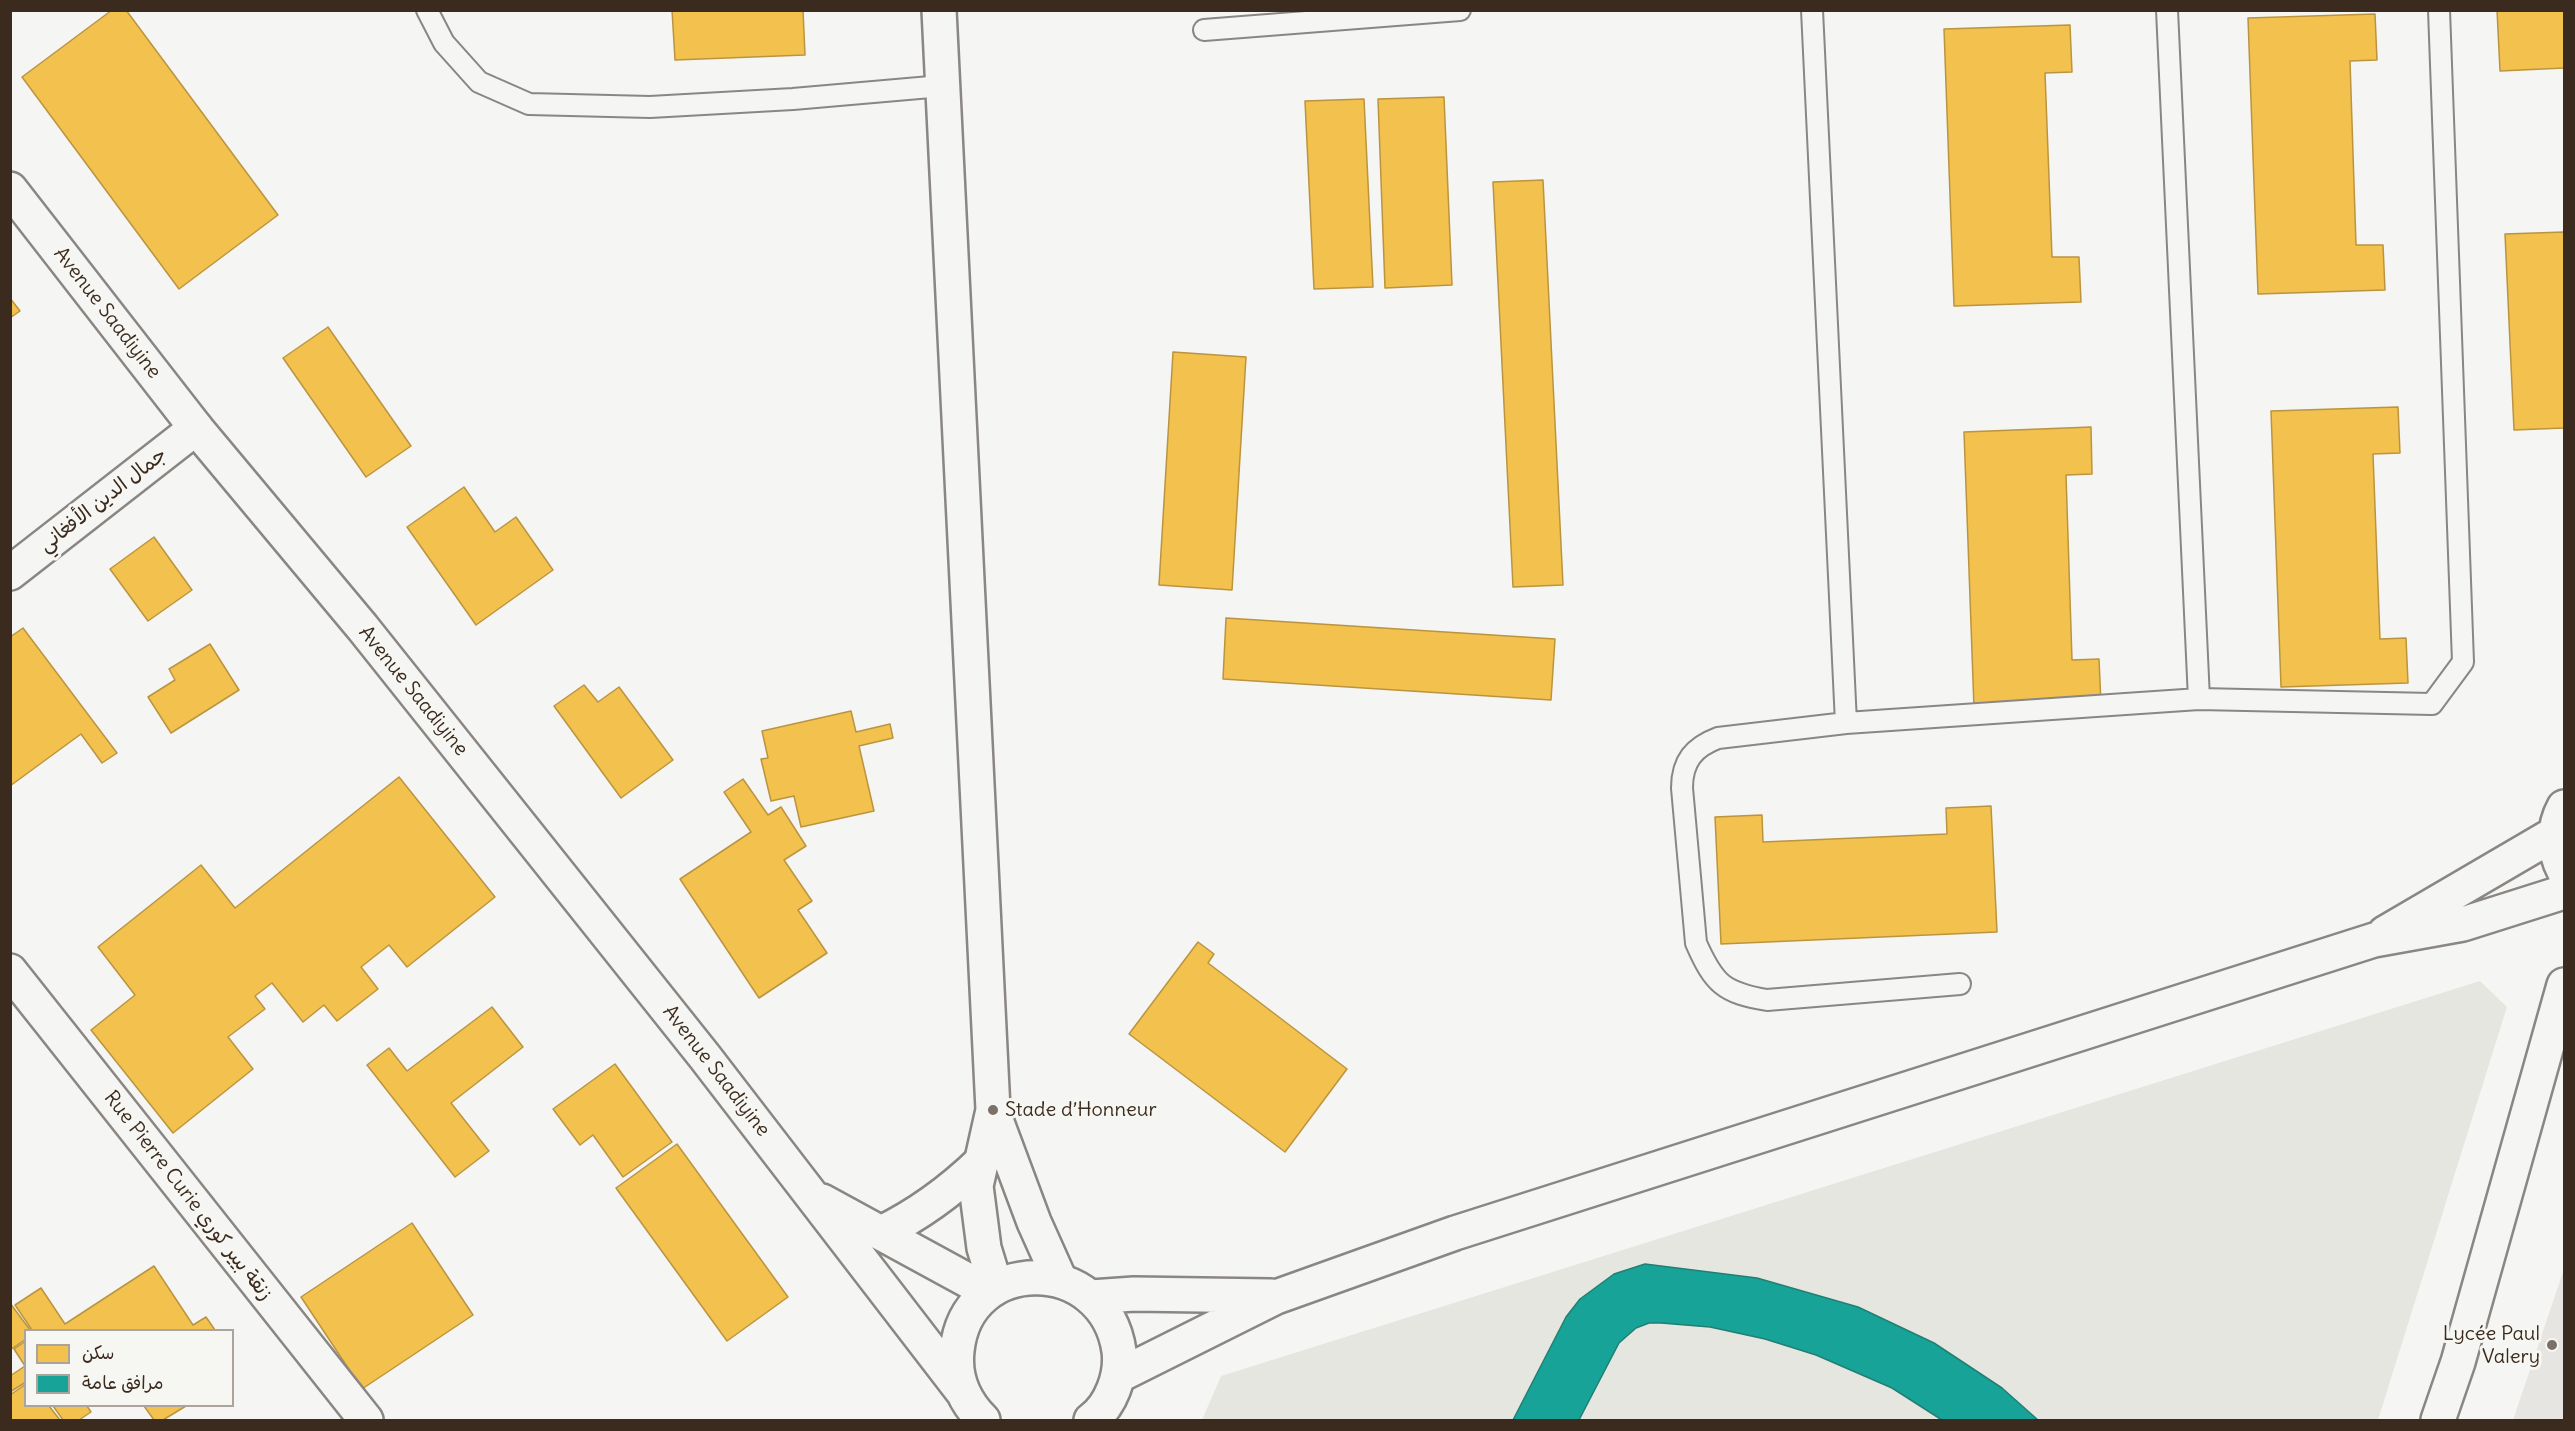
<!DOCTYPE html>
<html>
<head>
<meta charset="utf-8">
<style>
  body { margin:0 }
  #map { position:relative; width:2575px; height:1431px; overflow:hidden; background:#f5f5f3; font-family:Delius,"Playpen Sans Arabic",sans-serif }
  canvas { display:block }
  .frame { position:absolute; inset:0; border:12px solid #3b2a1e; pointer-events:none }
  .legend { position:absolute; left:24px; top:1329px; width:210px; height:78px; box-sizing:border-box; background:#f6f6f2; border:2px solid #aba49d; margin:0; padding:8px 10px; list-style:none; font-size:18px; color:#3b2a1e }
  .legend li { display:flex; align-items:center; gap:12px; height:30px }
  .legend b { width:30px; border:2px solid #aba49d }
</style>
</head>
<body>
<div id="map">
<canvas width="2575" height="1431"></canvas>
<div class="frame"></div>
<ul class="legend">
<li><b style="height:16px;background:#f2c14e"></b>سكن</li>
<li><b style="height:16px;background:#17a398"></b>مرافق عامة</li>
</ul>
</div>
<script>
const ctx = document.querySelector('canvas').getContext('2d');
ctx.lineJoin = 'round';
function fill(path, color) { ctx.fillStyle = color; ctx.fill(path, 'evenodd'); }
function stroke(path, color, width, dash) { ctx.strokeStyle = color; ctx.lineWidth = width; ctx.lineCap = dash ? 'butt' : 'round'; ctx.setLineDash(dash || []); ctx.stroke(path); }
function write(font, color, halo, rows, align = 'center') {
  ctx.font = font + ' Delius,"Playpen Sans Arabic",sans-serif'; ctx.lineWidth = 6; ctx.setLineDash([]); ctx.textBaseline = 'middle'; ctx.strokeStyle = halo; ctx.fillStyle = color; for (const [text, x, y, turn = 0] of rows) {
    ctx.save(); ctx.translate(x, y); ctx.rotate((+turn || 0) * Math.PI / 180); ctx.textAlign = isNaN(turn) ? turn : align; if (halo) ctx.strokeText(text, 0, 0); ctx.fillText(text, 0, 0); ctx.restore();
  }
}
fill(new Path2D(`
  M2564,1269V1420H2513Z`), '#e7e5e2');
fill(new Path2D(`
  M2480,981L2507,1007L2378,1420H1202L1221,1376Z`), '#e6e6e1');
const homes = new Path2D(`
  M112,10H126L278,215L179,289L22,77Z
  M672,10H803L805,55L675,60Z
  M2497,10H2564V68L2500,71Z
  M2375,14L2377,60L2350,61L2356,245H2383L2385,290L2258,294L2248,18Z
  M2070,25L2072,72L2045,73L2052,257H2079L2081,302L1954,306L1944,29Z
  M1444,97L1452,285L1385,288L1378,99Z
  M1364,99L1373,287L1314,289L1305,101Z
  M1543,180L1563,585L1513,587L1493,182Z
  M2564,232V428L2514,430L2505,234Z
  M10,298L20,311L10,318Z
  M328,327L411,446L366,477L283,358Z
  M1173,352L1246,357L1232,590L1159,585Z
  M2398,407L2400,453L2373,454L2380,639L2406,638L2408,683L2281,687L2271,411Z
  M2091,427L2092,474L2066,475L2072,660L2099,659L2101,704L1974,708L1964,432Z
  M464,487L495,532L516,517L553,570L476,625L407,527Z
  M154,537L192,590L148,621L110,569Z
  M1226,618L1555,639L1551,700L1223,679Z
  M23,628L117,753L102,763L81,734L10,786V637Z
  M210,644L239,690L171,733L148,697L175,680L169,669Z
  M584,685L598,702L619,687L673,760L621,798L554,706Z
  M851,711L856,732L890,724L893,738L859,746L874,811L801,827L794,796L771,801L761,759L768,758L762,731Z
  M399,777L495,897L407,967L389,945L361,967L378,989L337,1021L324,1005L303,1022L272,983L255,996L265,1009L228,1037L253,1069L173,1133L91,1030L135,995L98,947L201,865L235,908Z
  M743,779L768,815L781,807L806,846L784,860L812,901L798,910L827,953L759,998L680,879L751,832L724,792Z
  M1991,806L1997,932L1721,944L1715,817L1762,815L1763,842L1947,834L1946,808Z
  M1198,942L1214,954L1208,963L1347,1069L1285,1152L1129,1034Z
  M492,1007L523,1047L451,1103L489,1151L455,1177L367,1065L389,1048L407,1071Z
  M615,1064L672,1142L623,1177L593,1135L580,1145L553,1109Z
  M677,1144L788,1297L727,1341L616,1188Z
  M412,1223L473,1315L362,1389L301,1297Z
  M154,1266L193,1325L206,1317L215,1330H32L15,1305L41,1288L65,1324Z
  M10,1303L30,1330H26V1339L10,1350Z
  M26,1341V1382L10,1392V1376L25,1366L14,1349Z
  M26,1384V1406H49L60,1420H10V1395Z
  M53,1406H87L91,1412L79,1420H63Z
  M144,1406H186L163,1420H154Z`);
fill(homes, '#f2c14e');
stroke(homes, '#bb9440', 1.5);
const public = new Path2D(`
  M1645,1264L1757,1278L1858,1307L1934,1343L2002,1388L2038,1420H1942L1892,1388L1816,1355L1765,1339L1710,1327L1661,1323H1649L1636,1328L1619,1343L1579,1420H1513L1566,1317L1580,1299L1614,1274Z`);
fill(public, '#17a398');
stroke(public, '#227f73', 1.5);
const lane = new Path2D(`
  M427,10L444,43L479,82L529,104L650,107L793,99L942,86
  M1812,10L1846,723
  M2167,10L2199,699
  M1204,30L1460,10
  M1960,984L1767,1000C1724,993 1714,984 1696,943L1682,788C1682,761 1694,747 1718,738L1846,723L2199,699L2432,704L2463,662L2439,10`);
const street = new Path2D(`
  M939,10L993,1110L976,1186L984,1248L996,1287
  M10,573L196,428
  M10,971L366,1420
  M993,1112L1034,1222L1060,1280`);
const secondary = new Path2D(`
  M10,189L196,428L363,628L705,1057L962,1391
  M2564,807C2553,827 2553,850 2564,871
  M2385,933L2556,833
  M822,1201L989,1292
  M881,1233C920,1214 951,1191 982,1161
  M1091,1297L1134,1294L1271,1296
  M1118,1376L1276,1297L1455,1233L2374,940L2463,924L2564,892
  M983,1420C964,1401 954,1378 957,1351C966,1253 1105,1254 1119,1351C1122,1375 1111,1406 1091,1420
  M2438,1420L2458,1362L2564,985`);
stroke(lane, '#8a8683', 24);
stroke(street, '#8a8683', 38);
stroke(secondary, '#8a8683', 38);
stroke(lane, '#f5f5f3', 20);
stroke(street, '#f5f5f3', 33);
stroke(secondary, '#f5f5f3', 33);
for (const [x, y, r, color] of [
  [993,1110,6,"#7c7169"],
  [2552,1345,6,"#7c7169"]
]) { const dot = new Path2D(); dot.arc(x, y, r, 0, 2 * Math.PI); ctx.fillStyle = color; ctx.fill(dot); stroke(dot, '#f6f6f2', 2); }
write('20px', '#3b2a1e', '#f6f6f2', [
  ["Avenue Saadiyine",107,313,52],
  ["جمال الدين الأفغاني",103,500,-38],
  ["Avenue Saadiyine",413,691,51],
  ["Avenue Saadiyine",716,1071,52],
  ["Rue Pierre Curie زنقة بيير كوري",188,1196,52]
]);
write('20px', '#3b2a1e', '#f6f6f2', [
  ["Stade d’Honneur",1005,1110],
  ["Lycée Paul",2540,1334,"right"],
  ["Valery",2540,1357,"right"]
], 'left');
</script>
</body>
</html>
